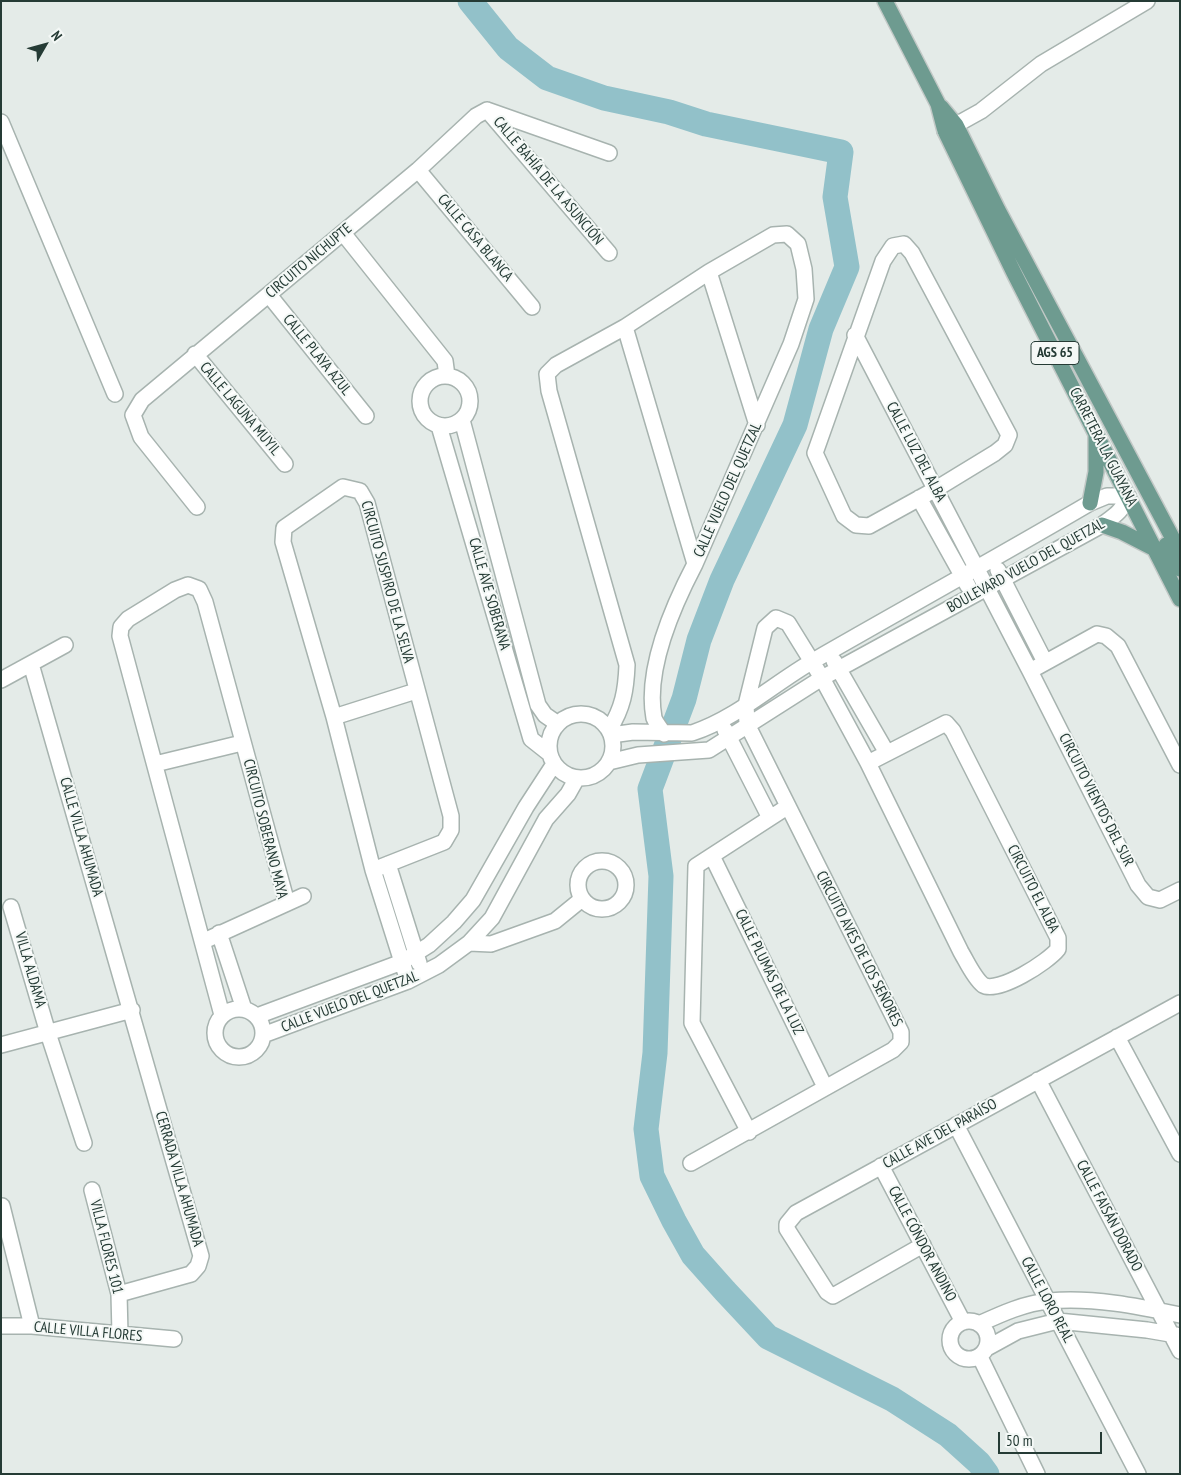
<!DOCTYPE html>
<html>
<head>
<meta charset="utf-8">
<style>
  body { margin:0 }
  #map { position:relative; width:1181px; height:1475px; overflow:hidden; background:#e4ebe8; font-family:"PT Sans Narrow",sans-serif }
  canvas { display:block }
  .frame { position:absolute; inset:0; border:2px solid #253b35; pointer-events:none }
  .north { position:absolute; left:20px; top:20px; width:50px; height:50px; -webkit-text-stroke:4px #f4f8f6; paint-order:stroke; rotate:52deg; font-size:14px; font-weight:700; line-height:20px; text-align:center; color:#253b35 }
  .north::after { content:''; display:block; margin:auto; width:18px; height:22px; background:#253b35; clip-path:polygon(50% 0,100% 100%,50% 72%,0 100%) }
  .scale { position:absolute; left:998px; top:1432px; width:104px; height:22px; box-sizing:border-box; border:2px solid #253b35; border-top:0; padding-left:6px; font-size:15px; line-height:18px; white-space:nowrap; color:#253b35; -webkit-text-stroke:4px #f4f8f6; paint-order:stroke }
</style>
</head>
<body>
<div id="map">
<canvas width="1181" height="1475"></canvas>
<div class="frame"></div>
<div class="north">N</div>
<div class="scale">50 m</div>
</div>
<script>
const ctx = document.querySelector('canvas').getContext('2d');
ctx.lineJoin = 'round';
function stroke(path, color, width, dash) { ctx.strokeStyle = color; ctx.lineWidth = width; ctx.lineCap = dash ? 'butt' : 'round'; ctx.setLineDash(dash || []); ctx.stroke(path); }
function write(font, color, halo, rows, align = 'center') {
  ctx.font = font + ' "PT Sans Narrow",sans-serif'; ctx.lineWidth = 4; ctx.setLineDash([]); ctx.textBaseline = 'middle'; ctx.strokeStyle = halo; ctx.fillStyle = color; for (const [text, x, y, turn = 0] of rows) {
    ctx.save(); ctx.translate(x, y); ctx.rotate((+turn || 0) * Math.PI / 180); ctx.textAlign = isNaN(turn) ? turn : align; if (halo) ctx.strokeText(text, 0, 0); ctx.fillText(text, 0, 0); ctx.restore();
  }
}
stroke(new Path2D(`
  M470,1L508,48L547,78L604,98L669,112L706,124L841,152L835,197L847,267L821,329L795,425L722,580L699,640L684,699L650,789L661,876L655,1053L646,1129L652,1176L674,1221L693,1255L725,1291L768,1337L892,1399L948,1435L979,1463L987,1474`), '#92c1c9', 25);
const minor = new Path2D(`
  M487,110L609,253
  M487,110L609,153
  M1,122L115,394
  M945,131L981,111L1041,64L1147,1
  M418,170L532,307
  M343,233L445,361L447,376
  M904,244L912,253L1009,435L1005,445L995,453L936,489L869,526L856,525L844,516L815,453L883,261L893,246Z
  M709,272L757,425
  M269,295L366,416
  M625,327L695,564
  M855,335L1030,671L1138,885L1148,897L1160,900L1180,890
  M195,354L285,464
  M420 401a25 25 0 1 1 50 0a25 25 0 1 1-50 0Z
  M462,420L538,705L545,715L558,724
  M439,426L531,739L550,754
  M919,498L968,586
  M197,507L141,437L133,415L142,400L418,170L476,116L487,110
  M998,570L1045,662
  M834,661L887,753
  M31,664L201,1256L198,1266L191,1274L119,1294
  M1030,671L1097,634L1106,636L1118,646L1180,765
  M1,680L65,645
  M549 746a32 32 0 1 1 64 0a32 32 0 1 1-64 0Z
  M334,717L416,691
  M609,730C623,708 626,690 627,665L549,391L547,374L556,365L625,327L709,272L773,235L787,234L798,244L804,269L806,299L791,344L695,564C673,606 645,670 654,718C656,723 661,729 664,734
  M725,730L770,818
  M609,762L638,755L709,750L822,678L1102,525C1114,516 1123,511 1128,496H1107L1090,503C998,557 905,608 813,661C773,684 737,718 692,733L633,732L611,735
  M155,764L242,743
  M712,856L825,1087
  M578 885a24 24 0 1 1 48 0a24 24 0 1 1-48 0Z
  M388,864L419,963
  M373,870L444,842L451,830V816L367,503L360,491L343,487L284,528L283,542L334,717L373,870L408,981
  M11,907L48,1033L84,1143
  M219,933L244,1009
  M204,941L303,896
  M469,943L491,944L555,921L582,899
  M215 1033a24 24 0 1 1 48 0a24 24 0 1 1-48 0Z
  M222,1015L120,636L121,627L128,619L175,590L188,585L199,589L205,602L287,903
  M257,1016L402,962L429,945L454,922L473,900L526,807L554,764
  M263,1035L408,981L439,965L469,943L492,918L546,819L568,794L577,778
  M1117,1037L1180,1154
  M1,1045L132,1010
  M1038,1080L1180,1351
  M956,1125L1138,1474
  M749,1132L692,1023L696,866L787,807
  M691,1163L893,1050L901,1042V1032L747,724L746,705L765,628L776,618L788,623L822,678L868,763L961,952C967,962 974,978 983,985C998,994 1048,962 1058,949V938L953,731L946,723L868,763
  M881,1166L963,1322
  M92,1190L119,1294L120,1334
  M2,1206L32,1326
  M923,1245L833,1296L827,1292L787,1229V1224L796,1213L1180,1003
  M950 1340a19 19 0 1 1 38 0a19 19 0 1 1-38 0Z
  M979,1324C1001,1314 1025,1303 1049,1301C1092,1297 1137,1306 1180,1315
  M1,1326H32L174,1339
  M987,1348L1018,1331L1058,1321L1147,1330L1176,1335
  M980,1357L1037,1474`);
const primary = new Path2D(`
  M885,1L938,104L945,131L1014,273L1180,599
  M941,107L956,125L998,210L1180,552
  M1090,503L1096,472V436
  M1102,525L1122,532L1155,549
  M1166,545L1180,569`);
stroke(minor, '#a7b3af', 18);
stroke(primary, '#c2c8c6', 18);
stroke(minor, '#fff', 15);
stroke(primary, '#6e9b90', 15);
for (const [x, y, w] of [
  [1055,353,48]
]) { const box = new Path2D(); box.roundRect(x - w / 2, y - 11.5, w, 23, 4); ctx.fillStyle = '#f4f8f6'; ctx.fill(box); stroke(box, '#253b35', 1); }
write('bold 14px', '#253b35', null, [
  ["AGS 65",1055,353]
]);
write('15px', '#253b35', '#f4f8f6', [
  ["CALLE BAHÍA DE LA ASUNCIÓN",548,181,50],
  ["CALLE CASA BLANCA",475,238,50],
  ["CIRCUITO NICHUPTE",309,261,-40],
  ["CALLE PLAYA AZUL",317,355,51],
  ["CALLE LAGUNA MUYIL",240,409,50],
  ["CARRETERA LA GUAYANA",1103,447,63],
  ["CALLE LUZ DEL ALBA",916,452,62],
  ["CALLE VUELO DEL QUETZAL",728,490,-66],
  ["BOULEVARD VUELO DEL QUETZAL",1026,566,-29],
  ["CIRCUITO SUSPIRO DE LA SELVA",387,582,75],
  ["CALLE AVE SOBERANA",489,594,74],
  ["CIRCUITO VIENTOS DEL SUR",1096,800,63],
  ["CIRCUITO SOBERANO MAYA",265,829,76],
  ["CALLE VILLA AHUMADA",81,837,74],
  ["CIRCUITO EL ALBA",1033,889,63],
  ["CIRCUITO AVES DE LOS SEÑORES",859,949,63],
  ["VILLA ALDAMA",30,970,74],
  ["CALLE PLUMAS DE LA LUZ",769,972,64],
  ["CALLE VUELO DEL QUETZAL",350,1002,-21],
  ["CALLE AVE DEL PARAÍSO",940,1134,-29],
  ["CERRADA VILLA AHUMADA",179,1179,74],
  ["CALLE FAISÁN DORADO",1109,1216,62],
  ["CALLE CÓNDOR ANDINO",922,1244,62],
  ["VILLA FLORES 101",106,1247,76],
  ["CALLE LORO REAL",1047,1300,62],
  ["CALLE VILLA FLORES",88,1332,5]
]);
</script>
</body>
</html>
